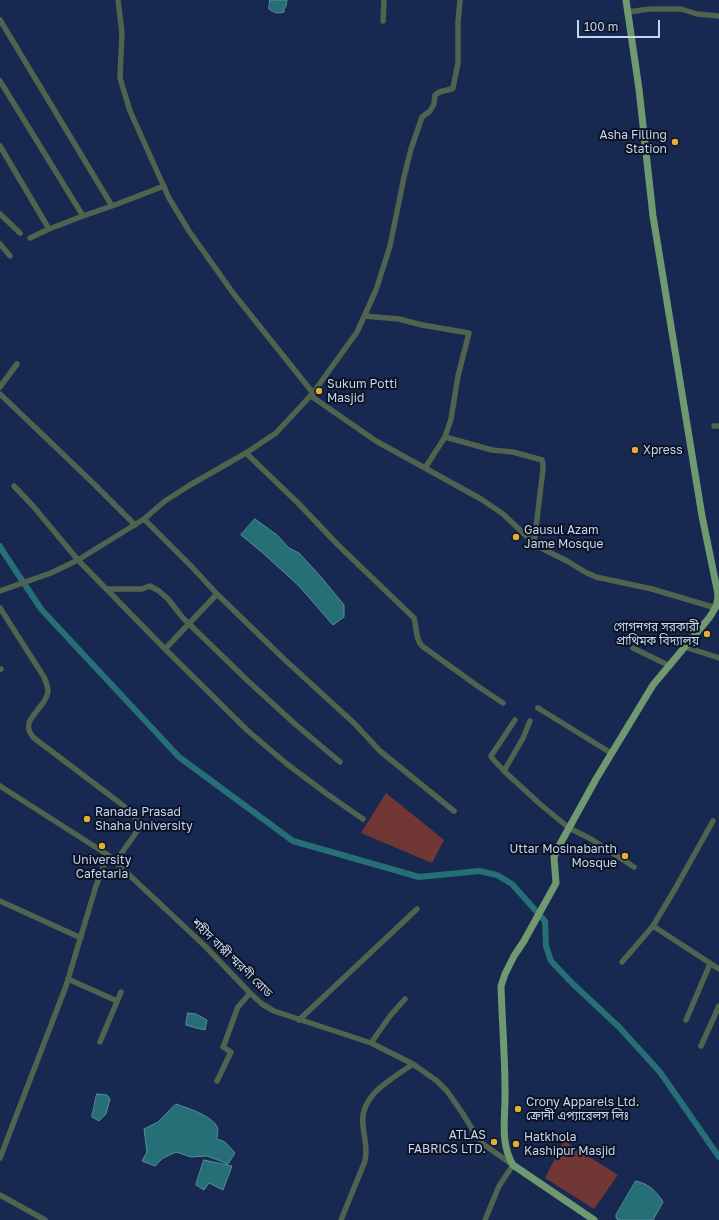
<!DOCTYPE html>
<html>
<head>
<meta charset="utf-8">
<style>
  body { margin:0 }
  #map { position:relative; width:719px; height:1220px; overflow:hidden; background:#172950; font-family:"Golos Text",sans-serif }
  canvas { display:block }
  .scale { position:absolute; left:577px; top:20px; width:83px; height:18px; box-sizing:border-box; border:2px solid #c7d4ed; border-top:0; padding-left:5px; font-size:12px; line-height:14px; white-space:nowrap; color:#c7d4ed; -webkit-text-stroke:3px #0b1325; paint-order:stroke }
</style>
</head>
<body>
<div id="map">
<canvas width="719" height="1220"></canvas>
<div class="scale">100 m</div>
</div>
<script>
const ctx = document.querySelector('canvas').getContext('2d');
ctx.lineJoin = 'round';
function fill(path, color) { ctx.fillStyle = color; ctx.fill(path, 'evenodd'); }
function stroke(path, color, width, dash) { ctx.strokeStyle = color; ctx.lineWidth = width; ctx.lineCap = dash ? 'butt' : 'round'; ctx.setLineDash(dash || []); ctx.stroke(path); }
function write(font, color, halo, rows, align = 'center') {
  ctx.font = font + ' "Golos Text","Noto Sans Bengali",sans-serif'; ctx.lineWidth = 4; ctx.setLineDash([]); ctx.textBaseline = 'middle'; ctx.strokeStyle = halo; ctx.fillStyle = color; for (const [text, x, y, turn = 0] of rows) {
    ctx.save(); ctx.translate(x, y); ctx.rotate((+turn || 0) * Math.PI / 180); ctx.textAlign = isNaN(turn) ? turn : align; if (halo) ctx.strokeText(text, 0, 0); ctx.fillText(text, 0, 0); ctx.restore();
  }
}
fill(new Path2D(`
  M386,793L444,840L432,863L361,833Z
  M564,1141L618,1175L594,1209L545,1178Z`), '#713735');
const water = new Path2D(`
  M270,0H287L286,6L284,9V12C278,14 274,13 269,9Z
  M255,519L277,535L289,548L299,553L321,577L344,605V617L333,625L299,586L263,553L241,535Z
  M188,1013L196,1014L207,1020L205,1030L196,1028L186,1025Z
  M97,1094L107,1095L110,1099L106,1114L99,1121L92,1117Z
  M176,1104C187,1108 213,1116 217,1127C219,1130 217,1135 217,1139L225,1142L235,1153L228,1164L207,1156L191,1157L176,1152L163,1158L155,1166L142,1161L147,1152L144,1129L158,1122Z
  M204,1160L232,1166L223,1190L209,1183L204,1190L196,1185Z
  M636,1181C649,1184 656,1191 663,1202L653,1220H618L616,1218V1215Z`);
fill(water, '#276f76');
stroke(water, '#578d9a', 1);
stroke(new Path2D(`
  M0,546L2,550L41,609L179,757L293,841L419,877L479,871L497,875L512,884L545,921L546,946L551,961L573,984L619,1027L660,1072L719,1157`), '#276f76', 6);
stroke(new Path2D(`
  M118,0L122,33L120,78L130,111L169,198L189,231L233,293L313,393
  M628,12L650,9H681L697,14L719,16
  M0,20L112,206L164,186
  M383,21L384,0
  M0,81L83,216L112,206
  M0,146L49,229L30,238
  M0,214L20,233
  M49,229L83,216
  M0,244L10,256
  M364,316L399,319L422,325L469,333L458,376L451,419L445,437L425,468
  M0,387L17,364
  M0,394L91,481L135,525
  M311,396L376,441L481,499L503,514L537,546L567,561L585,572L596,577L652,589L716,608
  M714,426H719
  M445,437L492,450L513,452L542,460L543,463V469L534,544
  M246,453L299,504L338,545L414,618C417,628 415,638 422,646L479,687L503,703
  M14,486L33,506L78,560L165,649L248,731L287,764L327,794L363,819
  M144,519L192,567L217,594L284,659L355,724L380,751L454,811
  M107,589H142L150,586L159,591L168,599L183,618L248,681L295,724L340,762
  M0,591L51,573L78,560L144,519L165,501L190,485L246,453L276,433L313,393L357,332L376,290L390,246L404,177L411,149L422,117L430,111L434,104L435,95C442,89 446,92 453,88L458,63V22L460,0
  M0,608L44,677C46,682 48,686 48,692C45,710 17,720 34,738L120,803L134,815L138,824V830L115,862
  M685,647L719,658
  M633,648L670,666
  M165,649L217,594
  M0,669H1
  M538,708L611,753
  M515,720L491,756L492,758L504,771L540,804L569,828L591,839L634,867
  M504,771L523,738L530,721
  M0,786L108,855L206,947L250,993L262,1004L274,1011L371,1043L413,1064L437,1081L447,1091L463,1114L477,1137L483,1144L513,1165L499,1186L485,1220
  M0,901L81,938
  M653,926L675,889L713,821
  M622,962L653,926L719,969
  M68,979L117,1001
  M299,1020L417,909
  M686,1020L710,964
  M100,1042L121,992
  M371,1043L390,1016L405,999
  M701,1046L719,1006
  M217,1081L231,1052L229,1051L223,1047L224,1045L236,1012L238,1007L250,993
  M0,1158L66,986L96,886L108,855
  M0,1195L45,1220
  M341,1220L365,1161C368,1145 364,1140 363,1125C359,1095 392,1079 413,1064`), '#4f634e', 5.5);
stroke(new Path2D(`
  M594,1220L513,1165C499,1141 506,1116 505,1090C505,1056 502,1021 501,986L505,974L514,956L524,941L556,883L554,857L559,846L596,779L653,685L709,618C715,609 718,605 718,594L702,516L653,216L639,89L626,0`), '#71996f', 7);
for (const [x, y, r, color] of [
  [675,142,4,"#e3ae35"],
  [319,391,4,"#e3ae35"],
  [635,450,4,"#e3ae35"],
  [516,537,4,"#e3ae35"],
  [707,634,4,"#e3ae35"],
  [87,819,4,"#e3ae35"],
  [102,846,4,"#e3ae35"],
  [625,856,4,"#e3ae35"],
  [518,1109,4,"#e3ae35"],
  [494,1142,4,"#e3ae35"],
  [516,1144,4,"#e3ae35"]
]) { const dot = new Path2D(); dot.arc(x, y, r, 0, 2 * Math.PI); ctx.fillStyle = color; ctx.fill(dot); stroke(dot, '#0b1325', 1.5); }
write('12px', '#c7d4ed', '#0b1325', [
  ["Asha Filling",667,135,"right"],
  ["Station",667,149,"right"],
  ["Sukum Potti",327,384],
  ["Masjid",327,398],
  ["Xpress",643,450],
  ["Gausul Azam",524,530],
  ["Jame Mosque",524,544],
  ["গোগনগর সরকারী",699,627,"right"],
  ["প্রাথিমক বিদ্যালয়",699,641,"right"],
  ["Ranada Prasad",95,812],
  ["Shaha University",95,826],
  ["Uttar Mosinabanth",617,849,"right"],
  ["Mosque",617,863,"right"],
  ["University",102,860,"center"],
  ["Cafetaria",102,874,"center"],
  ["Crony Apparels Ltd.",526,1102],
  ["ক্রোনী এপ্যারেলস লিঃ",526,1116],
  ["ATLAS",486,1135,"right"],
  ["FABRICS LTD.",486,1149,"right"],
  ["Hatkhola",524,1137],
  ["Kashipur Masjid",524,1151]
], 'left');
write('12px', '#c7d4ed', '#0b1325', [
  ["শহীদ বাপ্পী স্মরণী রোড",232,958,44]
]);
</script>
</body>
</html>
